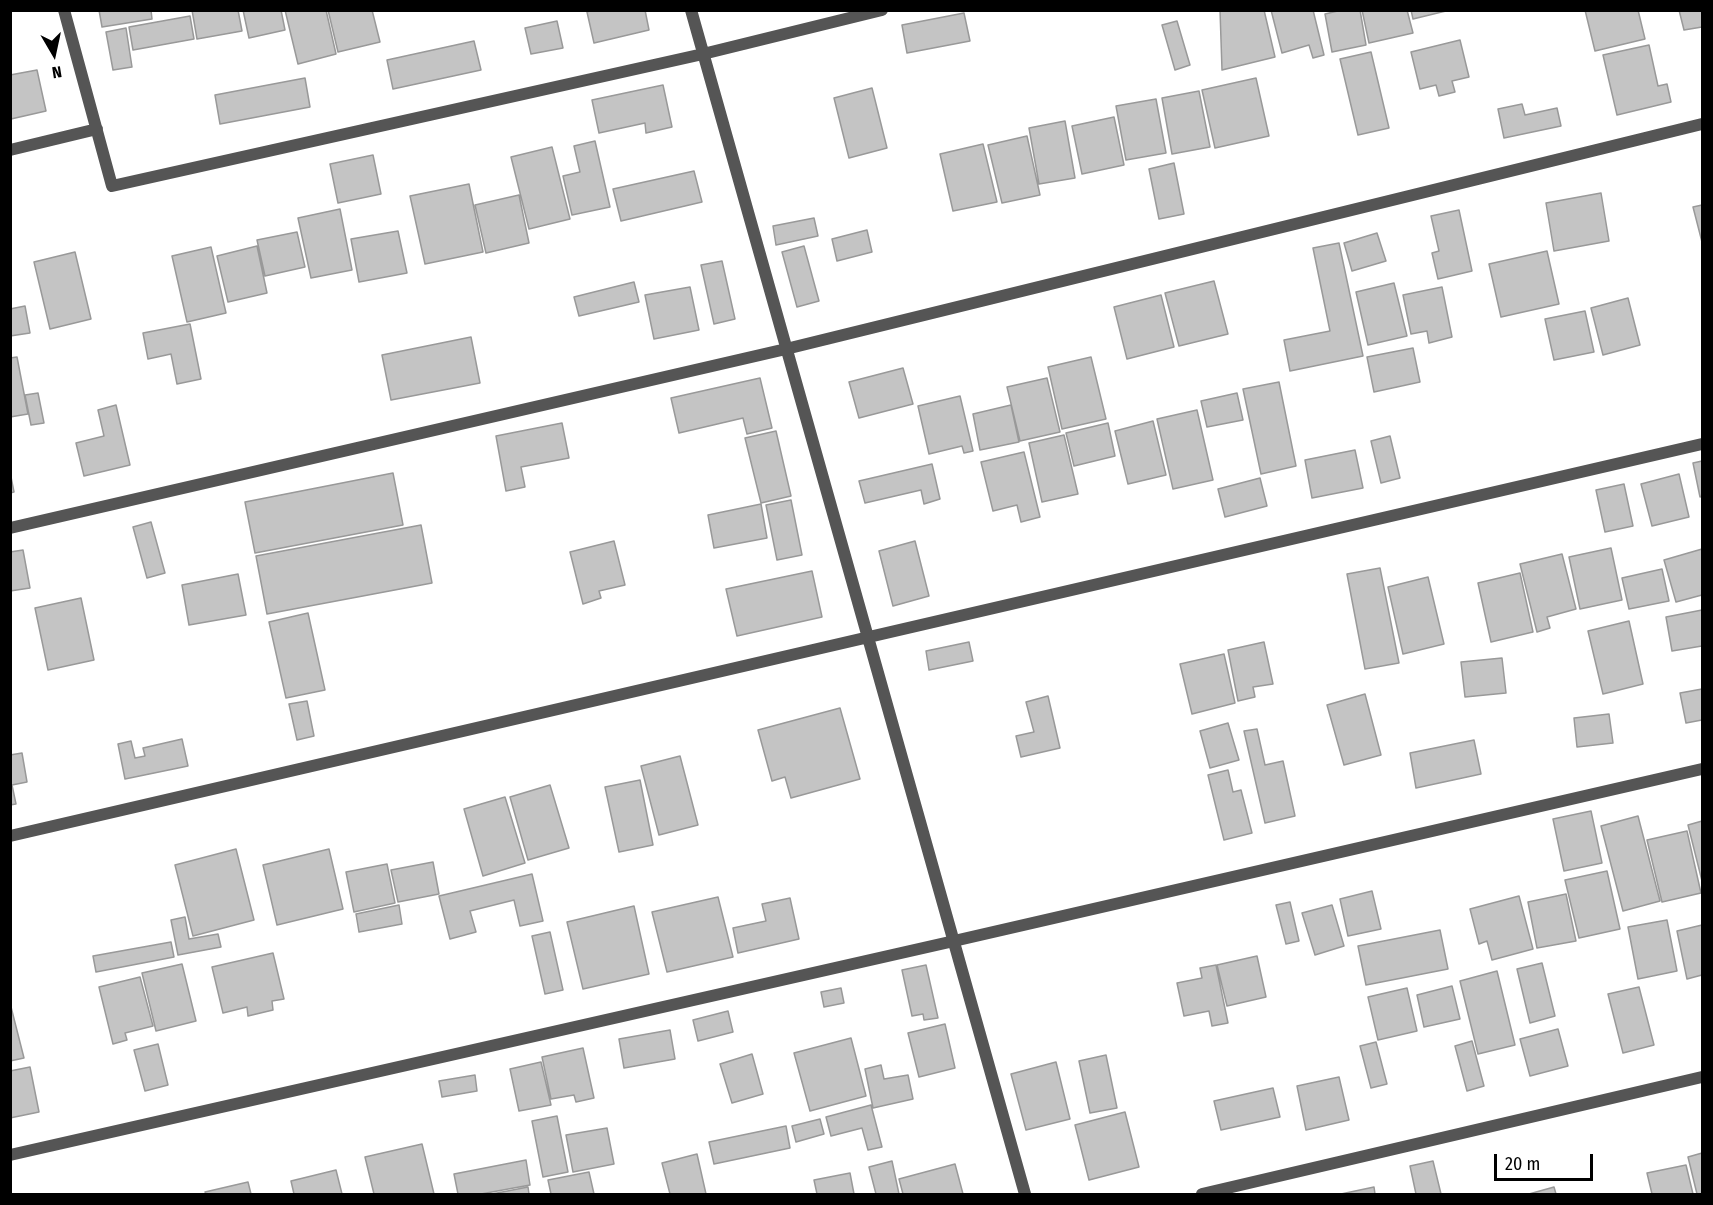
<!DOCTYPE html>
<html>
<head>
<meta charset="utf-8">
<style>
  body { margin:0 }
  #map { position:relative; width:1713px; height:1205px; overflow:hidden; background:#fff; font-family:"Fira Sans Condensed",sans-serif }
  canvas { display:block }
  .frame { position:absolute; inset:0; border:12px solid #000; pointer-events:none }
  .north { position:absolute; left:24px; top:24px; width:60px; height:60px; -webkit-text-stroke:4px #fff; paint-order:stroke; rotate:171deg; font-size:16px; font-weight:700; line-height:24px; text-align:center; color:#000 }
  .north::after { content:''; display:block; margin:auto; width:21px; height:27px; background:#000; clip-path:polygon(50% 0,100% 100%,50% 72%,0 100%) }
  .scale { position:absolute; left:1494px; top:1154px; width:99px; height:27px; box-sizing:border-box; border:3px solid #000; border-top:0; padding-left:8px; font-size:18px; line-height:21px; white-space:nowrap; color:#000; -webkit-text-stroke:4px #fff; paint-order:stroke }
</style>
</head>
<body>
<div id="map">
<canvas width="1713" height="1205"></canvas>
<div class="frame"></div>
<div class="north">N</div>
<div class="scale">20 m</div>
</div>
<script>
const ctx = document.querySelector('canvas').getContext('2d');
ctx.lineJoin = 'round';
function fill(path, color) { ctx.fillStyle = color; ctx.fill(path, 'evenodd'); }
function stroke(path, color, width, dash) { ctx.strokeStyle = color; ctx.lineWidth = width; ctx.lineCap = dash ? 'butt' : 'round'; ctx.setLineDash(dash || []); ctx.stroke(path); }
const building = new Path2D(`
  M99,10H151L152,19L102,27Z
  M192,10H238L242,31L197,39Z
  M243,10H281L285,30L249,38Z
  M285,10H326L336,54L298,64Z
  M328,10H372L380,42L338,52Z
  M592,10H645L649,30L594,43L587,12Z
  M1220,10H1264L1275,57L1222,70Z
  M1271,10H1313L1324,55L1313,58L1309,45L1282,53Z
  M1342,10H1360L1366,45L1332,52L1325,14Z
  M1362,10H1407L1413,33L1369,43Z
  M1411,10H1450L1413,19Z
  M1585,10H1638L1645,39L1595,51Z
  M1679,10H1702V27L1684,30Z
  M964,13L970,41L907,53L902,25Z
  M190,16L194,39L133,50L129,27Z
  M557,21L563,48L531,54L525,28Z
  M1177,21L1190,65L1175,70L1162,25Z
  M126,28L132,67L113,70L106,32Z
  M1460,40L1469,77L1452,81L1455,92L1439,96L1436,85L1420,89L1411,52Z
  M474,41L481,70L393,89L387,60Z
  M1649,45L1658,86L1667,84L1671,102L1617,115L1603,55Z
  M1371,52L1389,128L1358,135L1340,59Z
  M37,70L46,111L11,119L10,75Z
  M305,78L310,107L220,124L215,95Z
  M1256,78L1269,136L1215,148L1202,90Z
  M663,85L672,127L646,133L645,123L599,133L592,100Z
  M872,88L887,148L849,158L834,98Z
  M1199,91L1210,147L1172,154L1162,98Z
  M1156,99L1166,153L1126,160L1116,106Z
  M1522,104L1525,115L1557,108L1561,126L1504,138L1498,109Z
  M1114,117L1124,165L1082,174L1072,126Z
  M1065,121L1075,178L1039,184L1029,128Z
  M1027,136L1040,195L1002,203L988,145Z
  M595,141L610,207L572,215L563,176L580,172L574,146Z
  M983,144L997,202L953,211L940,154Z
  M552,147L570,219L529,229L511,157Z
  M373,155L381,194L338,203L330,164Z
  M1174,163L1184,214L1159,219L1149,169Z
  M694,171L702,202L621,221L613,189Z
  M469,184L483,252L425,264L410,196Z
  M1601,193L1609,241L1554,251L1546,203Z
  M519,195L529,243L486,253L475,205Z
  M1702,205V242L1693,207Z
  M340,209L352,270L311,278L298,218Z
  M1459,210L1472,271L1438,279L1432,253L1439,251L1431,216Z
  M814,218L818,236L776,245L773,226Z
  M867,230L872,252L837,261L832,239Z
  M398,231L407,273L359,282L351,239Z
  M297,232L305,267L265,276L257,240Z
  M1377,233L1386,261L1352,271L1344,243Z
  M1339,243L1363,356L1290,371L1284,340L1330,331L1313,248Z
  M257,246L267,293L228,302L217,256Z
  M804,246L819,301L797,307L782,252Z
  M211,247L226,313L187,322L172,256Z
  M1547,251L1559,304L1501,317L1489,264Z
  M75,252L91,319L50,329L34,262Z
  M722,261L735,319L714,324L701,265Z
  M1214,281L1228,334L1179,346L1165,293Z
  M634,282L639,302L579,316L574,297Z
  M1394,283L1407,336L1368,345L1356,292Z
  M690,287L699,330L654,339L645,295Z
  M1442,287L1452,337L1429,343L1427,331L1411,334L1403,295Z
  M1161,295L1174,347L1127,359L1114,307Z
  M1628,298L1640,345L1603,355L1591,308Z
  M25,306L30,333L10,336V309Z
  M1585,311L1594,352L1554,360L1545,319Z
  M190,324L201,379L177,384L171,354L148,359L143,333Z
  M471,337L480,383L391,400L382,355Z
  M1413,348L1420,382L1374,392L1367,357Z
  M17,357L28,414L10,417V358Z
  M1091,357L1106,419L1062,429L1048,367Z
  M903,368L913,404L859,418L849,382Z
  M760,378L772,428L747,434L743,418L679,433L671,398Z
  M1047,378L1060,432L1020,441L1007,387Z
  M1279,382L1296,466L1261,474L1243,389Z
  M38,393L44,423L31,425L25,395Z
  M1237,393L1243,420L1207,427L1201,401Z
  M960,396L973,451L964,453L962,446L929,454L918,406Z
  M116,405L130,465L84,476L76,443L104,436L98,410Z
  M1011,405L1019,442L980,450L973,414Z
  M1197,410L1213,480L1173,489L1157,419Z
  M1153,421L1166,475L1128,484L1115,431Z
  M562,423L569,458L521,467L525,487L506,491L496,436Z
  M1108,423L1115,456L1074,466L1066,433Z
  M776,431L791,496L761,503L745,438Z
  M1064,435L1078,494L1042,502L1029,443Z
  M1390,436L1400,478L1381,483L1371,441Z
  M1355,450L1363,488L1312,498L1305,460Z
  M1024,452L1040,517L1021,522L1017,505L993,511L981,462Z
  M1702,461V496L1700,497L1693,463Z
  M932,464L940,499L924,504L921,490L865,503L859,481Z
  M10,472L14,492L10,493Z
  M393,473L403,525L255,553L245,502Z
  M1679,474L1689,517L1652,526L1641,484Z
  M1260,478L1267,506L1225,517L1218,489Z
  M1624,484L1633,526L1605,532L1596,490Z
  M791,500L802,555L777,560L766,505Z
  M761,504L767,538L714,548L708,515Z
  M151,522L165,573L147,578L133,527Z
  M421,525L432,583L267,614L256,556Z
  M614,541L625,585L599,591L601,598L583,604L570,552Z
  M915,541L929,596L893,606L879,551Z
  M1611,548L1622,600L1580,609L1569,557Z
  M1702,549V595L1676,602L1664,560Z
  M23,550L30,588L10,591V552Z
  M1562,554L1576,609L1547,617L1550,628L1537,632L1520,564Z
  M1380,568L1399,663L1365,669L1347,574Z
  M1662,569L1669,601L1629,609L1622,578Z
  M812,571L822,617L737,636L726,589Z
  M1520,573L1533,632L1491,642L1478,583Z
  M238,574L246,615L189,625L182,585Z
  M1428,577L1444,644L1403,654L1388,587Z
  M81,598L94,660L48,670L35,608Z
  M1702,610V646L1672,651L1666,617Z
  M308,613L325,690L286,698L269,622Z
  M1629,621L1643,684L1603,694L1588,631Z
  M969,642L973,661L929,670L926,651Z
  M1264,642L1273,684L1253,687L1255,697L1238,701L1228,650Z
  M1224,654L1235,703L1192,714L1180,664Z
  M1502,658L1506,693L1465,697L1461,662Z
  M1702,689V720L1686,723L1680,693Z
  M1365,694L1381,755L1344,765L1327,705Z
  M1048,696L1060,748L1021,757L1016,736L1034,732L1026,702Z
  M307,701L314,736L297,740L289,704Z
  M840,708L860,779L791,798L785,777L772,781L758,730Z
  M1609,714L1613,743L1577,747L1574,718Z
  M1228,723L1239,760L1210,768L1200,731Z
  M1257,729L1265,765L1283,761L1295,816L1265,823L1244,731Z
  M182,739L188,766L125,779L118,744L131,741L135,758L145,756L143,748Z
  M1474,740L1481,774L1416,788L1410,753Z
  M22,753L27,782L12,785L16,804L10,805V755Z
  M680,756L698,825L659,835L641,766Z
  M1228,770L1233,792L1241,790L1252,833L1224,840L1208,775Z
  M640,780L653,845L619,852L605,787Z
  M550,785L569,848L528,860L510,797Z
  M505,797L525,863L483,876L464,809Z
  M1591,811L1602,863L1564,871L1553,819Z
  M1638,816L1660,901L1623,911L1601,826Z
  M1702,821V881L1688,825Z
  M1687,831L1701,893L1662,902L1647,840Z
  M236,849L254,920L193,936L175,865Z
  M329,849L343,909L277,925L263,865Z
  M433,862L439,894L398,902L391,870Z
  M387,864L395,903L354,912L346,872Z
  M1607,871L1620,929L1579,938L1565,880Z
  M532,874L543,921L520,926L514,900L470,911L476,932L450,939L439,896Z
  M1372,891L1381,929L1348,936L1340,899Z
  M1566,894L1576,941L1537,948L1528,902Z
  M1519,896L1533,949L1492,960L1487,941L1479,944L1470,909Z
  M718,897L733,957L667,972L652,912Z
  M790,898L799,939L738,953L733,928L766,921L762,904Z
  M1290,902L1299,941L1286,944L1276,905Z
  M399,905L402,924L359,932L356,914Z
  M1332,905L1344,946L1315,955L1302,913Z
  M634,906L649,974L583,989L567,922Z
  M185,917L189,939L218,934L221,947L178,955L171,920Z
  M1667,920L1677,971L1638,979L1628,927Z
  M1702,925V975L1687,979L1677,931Z
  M1440,930L1448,969L1366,985L1358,946Z
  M550,932L563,990L545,994L532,936Z
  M171,942L174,957L96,972L93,956Z
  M273,953L284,999L272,1001L273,1010L248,1016L247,1007L223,1013L212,967Z
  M1257,956L1266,997L1227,1006L1217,965Z
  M1542,963L1555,1016L1530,1023L1517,969Z
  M182,964L196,1021L156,1031L142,973Z
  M926,965L938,1018L924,1020L923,1014L912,1016L902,970Z
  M1216,965L1228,1023L1212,1026L1209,1011L1184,1016L1177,983L1202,978L1200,968Z
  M1497,971L1515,1045L1478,1054L1460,981Z
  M140,977L153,1026L125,1033L127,1040L113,1044L99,987Z
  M1452,986L1460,1019L1424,1027L1417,995Z
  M1639,987L1654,1045L1623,1053L1608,994Z
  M841,988L844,1003L824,1007L821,992Z
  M1407,988L1417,1031L1378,1040L1368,997Z
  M10,1003L24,1058L10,1061Z
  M728,1011L733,1032L698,1041L693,1020Z
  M945,1024L955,1068L919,1077L908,1033Z
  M1558,1029L1568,1066L1530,1076L1520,1039Z
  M670,1030L675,1059L624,1068L619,1039Z
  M851,1038L866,1096L810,1111L794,1053Z
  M1472,1041L1484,1086L1467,1091L1455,1046Z
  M1376,1042L1387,1084L1371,1088L1360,1046Z
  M158,1044L168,1085L145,1091L134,1050Z
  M583,1048L594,1098L576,1102L574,1095L551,1099L542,1057Z
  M752,1054L763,1094L732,1103L720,1064Z
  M1106,1055L1117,1108L1090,1113L1079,1061Z
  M541,1062L551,1105L519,1111L510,1069Z
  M1056,1062L1070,1119L1026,1130L1011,1074Z
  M881,1065L884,1079L908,1075L913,1099L873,1108L865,1069Z
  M30,1067L39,1112L10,1118V1071Z
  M475,1075L477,1091L442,1097L439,1081Z
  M1339,1077L1349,1120L1306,1130L1297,1086Z
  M1273,1088L1280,1117L1221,1130L1214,1101Z
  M871,1105L882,1147L868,1150L862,1128L831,1136L826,1117Z
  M1125,1112L1139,1167L1089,1180L1075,1125Z
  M557,1116L568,1172L543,1177L532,1121Z
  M820,1119L824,1134L796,1142L792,1126Z
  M786,1126L790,1148L714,1164L709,1142Z
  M607,1128L614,1164L573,1172L566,1135Z
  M422,1144L434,1194H374L365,1157Z
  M1702,1153V1194H1697L1688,1157Z
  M697,1154L706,1194H670L662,1163Z
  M526,1160L530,1185L481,1194H458L454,1174Z
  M892,1161L899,1194H876L869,1167Z
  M1433,1161L1441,1194H1416L1410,1166Z
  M955,1164L963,1194H903L899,1179Z
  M1686,1165L1693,1194H1652L1647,1173Z
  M336,1170L342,1194H294L291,1181Z
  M589,1172L594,1194H551L548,1180Z
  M850,1173L854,1194H817L814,1180Z
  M248,1182L251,1194H206L205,1192Z
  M528,1187L529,1194H492Z
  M1374,1187L1375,1194H1341Z
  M1554,1187L1556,1194H1529Z`);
fill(building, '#c4c4c4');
stroke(building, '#999', 1.5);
stroke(new Path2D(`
  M64,10L112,186L703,54L882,10
  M691,10L1025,1194
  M10,150L97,129
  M10,528L786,349L1702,124
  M10,836L1702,444
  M10,1155L954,941L1702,769
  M1202,1194L1702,1077`), '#555', 12);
</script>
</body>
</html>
